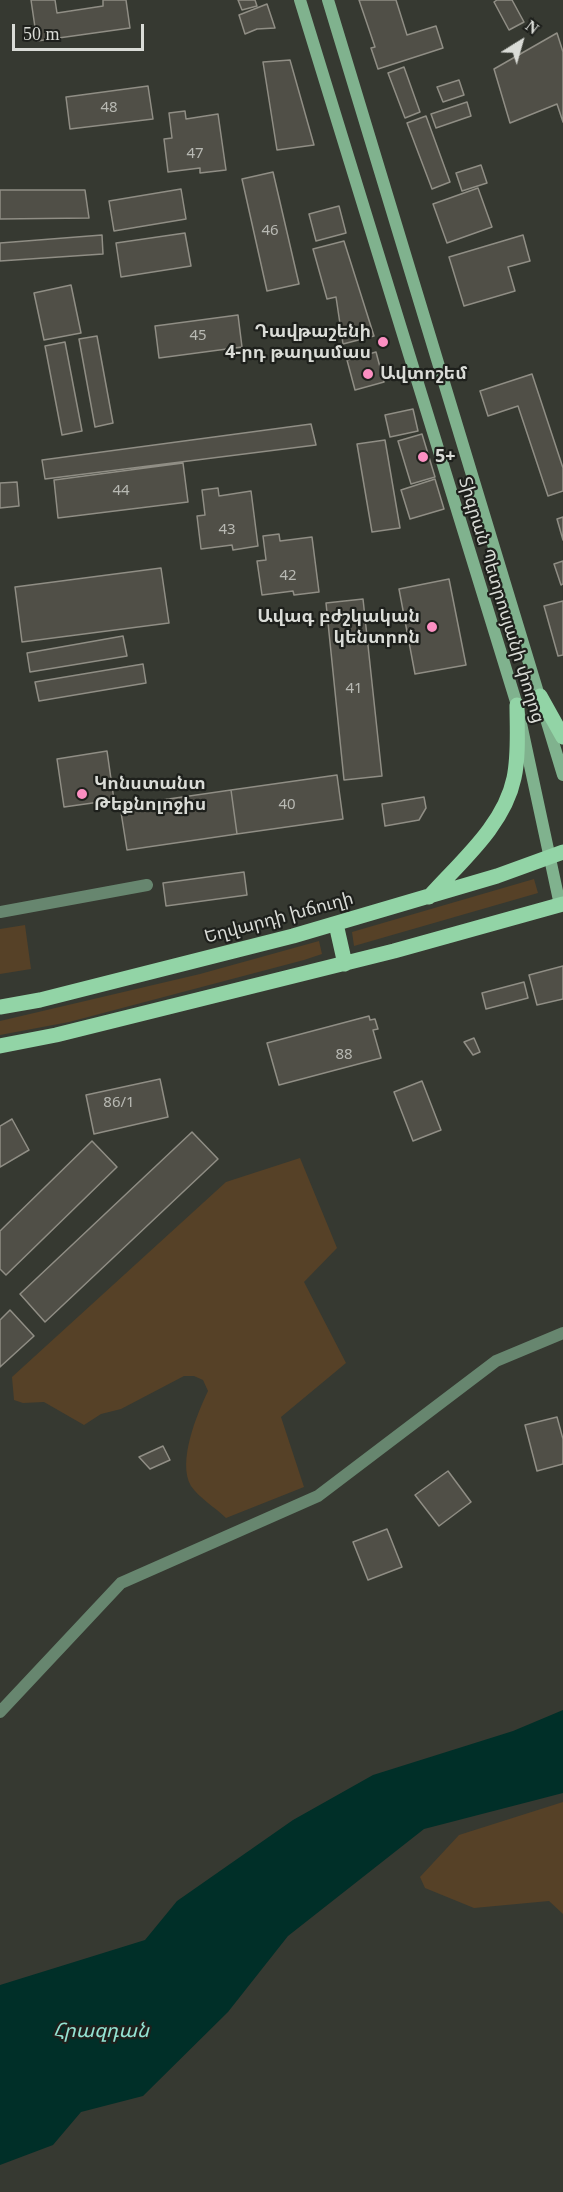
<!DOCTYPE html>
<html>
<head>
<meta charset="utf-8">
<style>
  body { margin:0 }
  #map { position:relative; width:563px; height:2192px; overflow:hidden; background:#363931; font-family:Georgia,serif }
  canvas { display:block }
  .north { position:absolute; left:491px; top:12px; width:60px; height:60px; -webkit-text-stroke:4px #1e201c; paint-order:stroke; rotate:37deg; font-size:16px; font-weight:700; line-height:24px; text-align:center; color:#dadcd7 }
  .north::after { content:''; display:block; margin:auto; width:21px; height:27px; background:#dadcd7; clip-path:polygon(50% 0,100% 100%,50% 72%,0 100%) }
  .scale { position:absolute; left:12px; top:24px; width:132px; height:27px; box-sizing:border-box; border:3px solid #dadcd7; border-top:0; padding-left:8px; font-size:18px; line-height:21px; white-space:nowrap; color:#dadcd7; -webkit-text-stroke:4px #1e201c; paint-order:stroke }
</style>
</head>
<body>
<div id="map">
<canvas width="563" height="2192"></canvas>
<div class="north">N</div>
<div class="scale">50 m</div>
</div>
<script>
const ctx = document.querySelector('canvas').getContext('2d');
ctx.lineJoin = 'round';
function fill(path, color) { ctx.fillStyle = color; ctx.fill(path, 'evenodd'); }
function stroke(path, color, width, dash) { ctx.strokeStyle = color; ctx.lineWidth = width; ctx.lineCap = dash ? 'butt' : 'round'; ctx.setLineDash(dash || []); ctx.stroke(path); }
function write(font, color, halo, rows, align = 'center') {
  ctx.font = font + ' Georgia,"Noto Sans Armenian",serif'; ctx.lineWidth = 4.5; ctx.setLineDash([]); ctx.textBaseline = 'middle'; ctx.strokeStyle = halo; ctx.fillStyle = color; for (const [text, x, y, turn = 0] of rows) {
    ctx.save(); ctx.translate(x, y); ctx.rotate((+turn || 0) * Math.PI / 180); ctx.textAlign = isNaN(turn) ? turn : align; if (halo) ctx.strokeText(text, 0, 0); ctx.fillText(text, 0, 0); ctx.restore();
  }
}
fill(new Path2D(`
  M534,879L538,893L354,946L352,932Z
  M25,925L31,969L0,974V929Z
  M319,941L322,954L304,960L69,1022L0,1035V1021L200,974Z
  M300,1158L337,1248L304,1282L346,1363L281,1417L304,1487L226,1518C216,1508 198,1497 191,1486C177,1462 197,1414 208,1391L203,1380L194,1376H184L121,1409L101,1414L84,1425L44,1402L23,1403L14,1400L12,1377L226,1182Z
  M563,1802V1914L549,1901L474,1908L425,1888L420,1877L459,1835Z`), '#564127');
fill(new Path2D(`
  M563,1710V1793L424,1829L288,1936L228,2012L143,2096L81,2112L53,2145L0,2165V1985L145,1940L177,1901L293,1820L373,1775L513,1731Z`), '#002f28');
const building = new Path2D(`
  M31,0H55L57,13L103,6V0H126L130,28L37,41Z
  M238,0H255L257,6L242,10Z
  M359,0H396L407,35L436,26L443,48L378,69L371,48L375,47Z
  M497,0H512L524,22L509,30L494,2Z
  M267,4L275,28L257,29L245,34L239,15Z
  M557,33L563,52V122L557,104L510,123L494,69Z
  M290,60L314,145L277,150L263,62Z
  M404,67L420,112L405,118L388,73Z
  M459,80L464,95L443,102L437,87Z
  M148,86L153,119L70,129L66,97Z
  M467,102L471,116L436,128L431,114Z
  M185,111L186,119L218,114L226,170L200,173V168L168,172L164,139L172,138L169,113Z
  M426,116L450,182L432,189L407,123Z
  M481,165L487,183L462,191L456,173Z
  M273,172L299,284L267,291L242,179Z
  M478,188L492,227L447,243L433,204Z
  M181,189L186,219L114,231L109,201Z
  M0,190H85L89,218L0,219Z
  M339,206L346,233L316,241L309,214Z
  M185,233L191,266L121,277L116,243Z
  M102,235L103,254L0,261V243Z
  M523,235L530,261L508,267L515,291L464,306L449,257Z
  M344,241L374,336L343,344L336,297L327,299L313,249Z
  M71,285L81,333L44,340L34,293Z
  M238,315L242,347L159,358L155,326Z
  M97,336L113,423L95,427L79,339Z
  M65,342L82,431L62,435L45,346Z
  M376,352L384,382L355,390L347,360Z
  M532,374L563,468V491L548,496L518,406L488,416L480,391Z
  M413,409L418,431L390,437L385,415Z
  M311,424L316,445L45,479L42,460Z
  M422,434L435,477L411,484L398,441Z
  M385,440L400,528L372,532L357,444Z
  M183,463L188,502L58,518L54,480Z
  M435,479L444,509L410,519L401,490Z
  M17,482L19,506L0,508V483Z
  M218,488L219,496L251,491L258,546L233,550L232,545L201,549L197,516L205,515L202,490Z
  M563,517V540L557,519Z
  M279,534L280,541L312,537L319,592L294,595L293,591L262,595L257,561L266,560L263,536Z
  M563,561V584L561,585L554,564Z
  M161,568L169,623L22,642L15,587Z
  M449,579L466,665L415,674L399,589Z
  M363,599L382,776L344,780L326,603Z
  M563,601V655L558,656L544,606Z
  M123,636L127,656L30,672L27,653Z
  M143,664L146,683L39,701L35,682Z
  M107,751L114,800L64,807L57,759Z
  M337,775L343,819L237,834L231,790Z
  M231,790L237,834L127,850L120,806Z
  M424,797L426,808L419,820L385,826L382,804Z
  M244,872L247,895L166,906L163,883Z
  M563,966V999L537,1005L529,975Z
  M524,982L528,998L486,1009L482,993Z
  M369,1016L370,1020L375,1019L378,1029L373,1030L381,1058L279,1085L267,1043Z
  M474,1038L480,1052L473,1055L464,1042Z
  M160,1079L168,1117L94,1134L86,1095Z
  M422,1081L441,1130L413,1141L394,1092Z
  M12,1119L29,1150L0,1167V1126Z
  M192,1132L218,1159L45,1322L20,1294Z
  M92,1141L117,1167L6,1275L0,1269V1231Z
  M10,1310L34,1336L0,1367V1320Z
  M557,1417L563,1439V1464L537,1471L525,1425Z
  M163,1446L170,1460L150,1469L139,1457Z
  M448,1471L471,1502L439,1526L415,1495Z
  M387,1529L402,1567L368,1580L353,1542Z`);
fill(building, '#504f47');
stroke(building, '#908e85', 1.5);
stroke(new Path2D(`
  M0,912L147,885
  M0,1712L121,1583L318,1496L496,1361L563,1333`), '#67866f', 12);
stroke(new Path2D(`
  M300,0L517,705L560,905
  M328,0L563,775`), '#80b28e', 12);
stroke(new Path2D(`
  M540,696L563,737
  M429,897C460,862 504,826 514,778C519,755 517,728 517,705
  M336,924L345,964
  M0,1007L40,1000L293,936L497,876L563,852
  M0,1046L56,1035L394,951L563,904`), '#92d4a6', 15);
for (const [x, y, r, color] of [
  [383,342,6,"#fc8fc2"],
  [368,374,6,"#fc8fc2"],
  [423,457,6,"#fc8fc2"],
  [432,627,6,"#fc8fc2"],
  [82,794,6,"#fc8fc2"]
]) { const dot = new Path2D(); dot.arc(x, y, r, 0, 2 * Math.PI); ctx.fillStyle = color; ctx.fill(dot); stroke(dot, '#1e201c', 2); }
write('15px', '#b8b9b3', null, [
  ["48",109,108],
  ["47",195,154],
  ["46",270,231],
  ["45",198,336],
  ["44",121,491],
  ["43",227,530],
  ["42",288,576],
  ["41",354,689],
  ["40",287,805],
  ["88",344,1055],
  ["86/1",119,1103]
]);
write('bold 18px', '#dadcd7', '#1e201c', [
  ["Դավթաշենի",371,332,"right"],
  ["4-րդ թաղամաս",371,353,"right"],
  ["Ավտոշեմ",380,374],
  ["5+",435,457],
  ["Ավագ բժշկական",420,617,"right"],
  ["կենտրոն",420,638,"right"],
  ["Կոնստանտ",94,784],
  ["Թեքնոլոջիս",94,805]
], 'left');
write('18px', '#dadcd7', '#1e201c', [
  ["Տիգրան Պետրոսյանի փողոց",501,600,73],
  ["Եղվարդի խճուղի",279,918,-15]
]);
write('italic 20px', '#94e2d2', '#1e201c', [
  ["Հրազդան",101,2031]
]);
</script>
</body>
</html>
